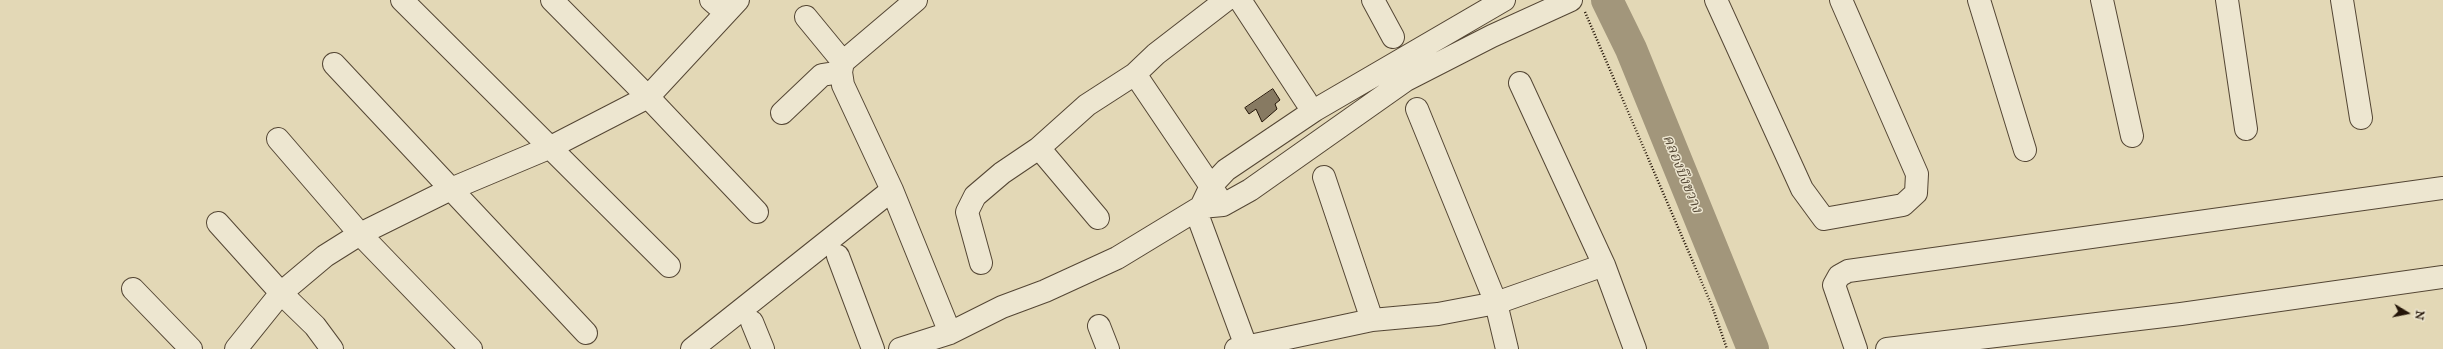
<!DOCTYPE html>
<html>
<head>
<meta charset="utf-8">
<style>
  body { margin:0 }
  #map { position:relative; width:2443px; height:349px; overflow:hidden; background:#e3d8b6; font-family:"IM FELL Great Primer",serif }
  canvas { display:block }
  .north { position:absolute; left:2387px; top:293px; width:40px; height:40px; -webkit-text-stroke:3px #ede6d0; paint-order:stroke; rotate:100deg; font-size:11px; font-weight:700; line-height:16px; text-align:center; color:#241508 }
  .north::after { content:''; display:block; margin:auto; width:14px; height:18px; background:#241508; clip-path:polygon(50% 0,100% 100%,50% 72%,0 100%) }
</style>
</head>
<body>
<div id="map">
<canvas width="2443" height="349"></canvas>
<div class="north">N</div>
</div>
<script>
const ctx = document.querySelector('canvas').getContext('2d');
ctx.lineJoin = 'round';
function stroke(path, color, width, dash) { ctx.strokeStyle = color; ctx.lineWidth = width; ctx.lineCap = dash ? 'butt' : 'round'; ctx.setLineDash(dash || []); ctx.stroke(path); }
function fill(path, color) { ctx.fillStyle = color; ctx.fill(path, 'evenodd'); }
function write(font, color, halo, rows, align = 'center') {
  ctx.font = font + ' "IM FELL Great Primer","Noto Serif Thai",serif'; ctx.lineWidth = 3; ctx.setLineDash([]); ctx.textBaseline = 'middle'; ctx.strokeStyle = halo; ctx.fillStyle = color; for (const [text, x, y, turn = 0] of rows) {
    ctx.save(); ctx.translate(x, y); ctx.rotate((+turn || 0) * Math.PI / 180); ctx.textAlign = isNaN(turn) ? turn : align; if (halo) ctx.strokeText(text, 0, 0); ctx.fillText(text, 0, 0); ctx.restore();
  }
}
stroke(new Path2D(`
  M1607,0L1631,49L1753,349`), '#a2967b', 32);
const building = new Path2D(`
  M1273,89L1280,100L1275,104L1277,109L1262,122L1256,109L1249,114L1245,108Z`);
fill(building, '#877a62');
stroke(building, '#241508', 1);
const minor = new Path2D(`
  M402,0L669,266
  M552,0L648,97L757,212
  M711,0L726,13
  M916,0L843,62L841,72L843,85L892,190L950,333
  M1240,0L1306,101
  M1373,0L1393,37
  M1716,0L1802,189L1824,219L1903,205L1916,193L1917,174L1841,0
  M1979,0L2025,150
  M2102,0L2132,136
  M2227,0L2246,129
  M2342,0L2361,118
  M806,17L843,62
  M334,64L451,189L551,147L648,97L738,0
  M1135,74L1218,197
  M1520,83L1604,265L1635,349
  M1417,109L1496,303L1507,349
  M782,113L822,75L841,72
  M278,139L360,234L471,349
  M1039,148L1098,218
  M1324,177L1372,320
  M1201,207L1223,205L1250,190L1406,80L1492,36L1571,0
  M1196,211L1247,349
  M218,223L281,293L315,326L332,349
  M838,256L873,349
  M981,263L967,212L975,196L1002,173L1039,148L1087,105L1135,74L1156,54L1226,0
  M133,289L191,349
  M752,322L763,349
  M1099,326L1108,349
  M236,349L281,293L325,256L360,234L451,189L586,333
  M692,349L892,190
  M900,349L950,333L1002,307L1045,291L1117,258L1201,207L1211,186L1226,170L1315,110L1504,0
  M1236,349L1372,320L1438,314L1496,303L1604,265
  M1856,349L1834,285L1839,276L1848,271L2443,188
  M1887,349L2181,314L2443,277`);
stroke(minor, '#544634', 24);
stroke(new Path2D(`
  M1585,12L1712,306L1727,349`), '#241508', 2.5, [1, 2]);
stroke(minor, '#ede6d0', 22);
write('italic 15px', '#564936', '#ede6d0', [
  ["คลองบึงขวาง",1682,174,68]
]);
</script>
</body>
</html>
